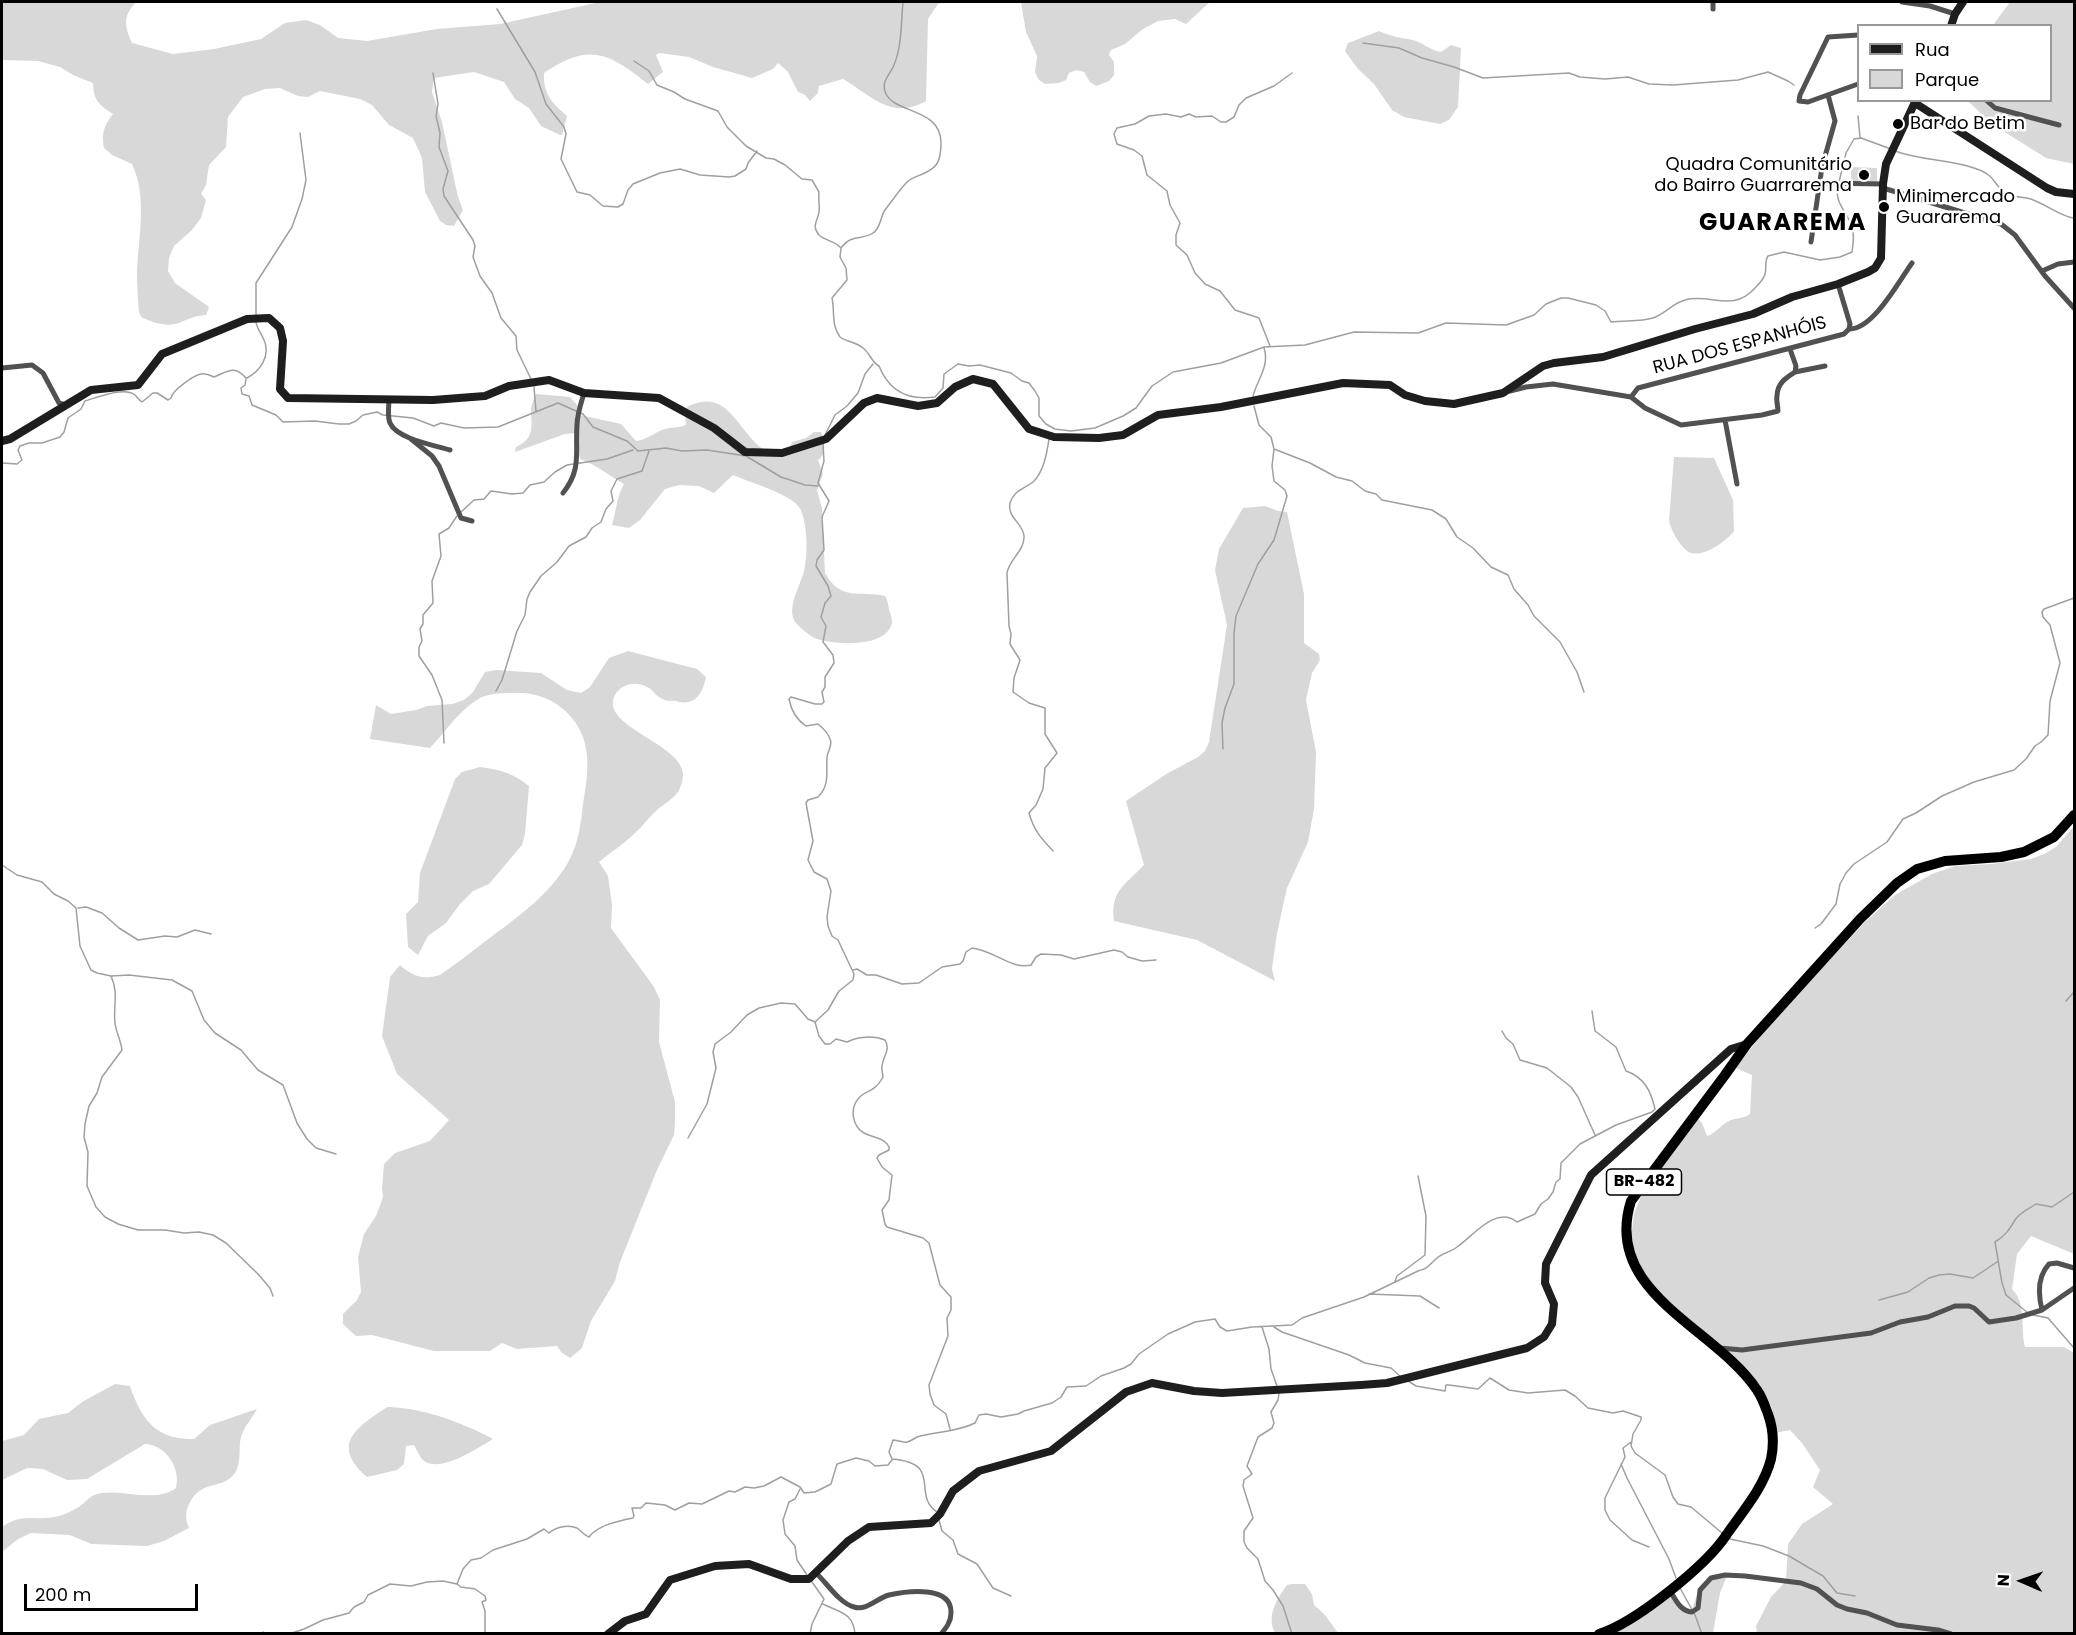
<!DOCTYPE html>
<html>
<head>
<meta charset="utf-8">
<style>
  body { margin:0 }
  #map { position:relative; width:2076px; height:1635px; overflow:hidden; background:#fff; font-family:Poppins,sans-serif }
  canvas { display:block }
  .frame { position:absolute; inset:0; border:3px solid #000; pointer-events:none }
  .legend { position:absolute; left:1857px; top:24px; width:195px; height:78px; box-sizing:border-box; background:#fff; border:2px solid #999; margin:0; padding:8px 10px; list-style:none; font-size:18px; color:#000 }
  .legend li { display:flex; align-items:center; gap:12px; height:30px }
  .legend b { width:30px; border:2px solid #999 }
  .north { position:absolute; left:1992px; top:1551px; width:60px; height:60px; -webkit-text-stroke:4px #fff; paint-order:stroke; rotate:272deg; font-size:16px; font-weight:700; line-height:24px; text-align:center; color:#000 }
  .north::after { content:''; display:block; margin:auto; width:21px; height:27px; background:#000; clip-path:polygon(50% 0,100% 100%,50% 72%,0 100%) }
  .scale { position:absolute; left:24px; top:1584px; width:174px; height:27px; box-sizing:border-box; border:3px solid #000; border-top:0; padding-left:8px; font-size:18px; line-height:21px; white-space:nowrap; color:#000; -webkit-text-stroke:4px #fff; paint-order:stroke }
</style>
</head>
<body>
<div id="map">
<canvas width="2076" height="1635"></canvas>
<div class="frame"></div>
<ul class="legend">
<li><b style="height:8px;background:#1e1e1e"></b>Rua</li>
<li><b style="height:16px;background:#d8d8d8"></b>Parque</li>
</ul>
<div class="north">N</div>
<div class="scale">200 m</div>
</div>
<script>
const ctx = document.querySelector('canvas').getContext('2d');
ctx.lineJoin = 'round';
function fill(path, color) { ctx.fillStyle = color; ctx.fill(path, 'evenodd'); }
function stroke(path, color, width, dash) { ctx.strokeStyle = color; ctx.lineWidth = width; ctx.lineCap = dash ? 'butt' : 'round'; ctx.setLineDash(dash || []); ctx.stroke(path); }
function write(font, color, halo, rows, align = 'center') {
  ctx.font = font + ' Poppins,sans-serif'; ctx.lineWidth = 5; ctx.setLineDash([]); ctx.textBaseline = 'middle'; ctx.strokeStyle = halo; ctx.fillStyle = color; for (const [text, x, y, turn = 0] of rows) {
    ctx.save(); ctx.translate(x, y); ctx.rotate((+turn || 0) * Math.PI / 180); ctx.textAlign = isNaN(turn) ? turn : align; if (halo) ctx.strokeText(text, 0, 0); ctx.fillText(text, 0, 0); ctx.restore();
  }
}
fill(new Path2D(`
  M2,2H136C123,17 124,24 132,43L173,54L214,49L261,39L285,23L306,20L320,25L338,38L367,41L437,29L500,24L600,2H944L938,4L928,19L926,101C891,120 873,97 843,79L819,86L818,93L810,101L805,95L798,92L788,72L778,63L773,69L752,78L713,67L689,57L659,53L656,55L663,72L648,84C609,53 589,42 544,73C543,94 552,103 567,116L562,135H560L541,126L529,108L515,99L504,82L474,72L434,78L432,92L442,122L458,197L463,210L454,226L446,225L440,221L425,192L422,158L413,138L389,125L372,105L360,99L320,91L308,97L298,96L280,88L265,89L243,97L228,117L226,147L209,165L206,185L201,194L206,200L201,218L192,230L174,246L169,258L168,271L175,283L209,307L206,315C194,316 192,318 181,322C169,328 153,323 141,317L139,312C138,300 137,287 137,275C138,238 148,198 132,164L112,155L104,148C101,133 104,126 113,114C98,104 94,101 93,83L73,75L60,67L38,61L2,60Z
  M1021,2H1210L1186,24L1175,19L1158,21L1143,29L1125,44L1111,50L1109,55L1114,62V75L1109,81L1096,86L1090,82L1084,72L1076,70L1069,73L1066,80L1059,83L1045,84L1039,80L1035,72L1037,56L1026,32Z
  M2010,2H2074V164L2046,158L1992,124L1968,101L2050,100V26L1993,25Z
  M1379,31C1390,36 1401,38 1413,40C1423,43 1430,50 1441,52L1451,45L1461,48L1458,107L1449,120L1440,124L1404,117L1392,110L1374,84L1358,69L1345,51L1348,43Z
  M1851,167L1877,168V183L1851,182Z
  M536,394L570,397L577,405L580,415L621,424L636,441C648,440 658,429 670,428C676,427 680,427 686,425L685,413L687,407C728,386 736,430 764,450C769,454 780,453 787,454L792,442L806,438L814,432H821C824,442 828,454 818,460L823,474L817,490L822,508L825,573C841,602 860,590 885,596C888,601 888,604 889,609C890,614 892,617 892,622C888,649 833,645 814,638C809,635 800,628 796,623C785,609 801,585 804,571C808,555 808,521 799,507C790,494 749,482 733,475L714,493L699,486L679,485L665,489L640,520L629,528L612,525C616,511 617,496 624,484C608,475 597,465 580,459L575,433L565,434L515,452L516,447C536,438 531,425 531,408C532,404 534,398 536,394Z
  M1674,457L1714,458L1733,500L1734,531C1727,541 1702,559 1689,552C1680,547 1671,530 1669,521Z
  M1265,506L1278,511L1287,512L1304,594V643L1319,654L1320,660L1312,673L1306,700L1316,752L1314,809L1308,842L1287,888L1277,933L1272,969L1275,981L1197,940L1114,921C1110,891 1125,885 1144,865L1126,801L1168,773L1198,757L1205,751L1209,742L1227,625L1215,570L1219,549L1243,508Z
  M628,651L697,669L706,677C703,694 694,707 676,701C671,700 667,702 663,699C656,697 654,691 649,688C637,680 620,683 614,697C602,727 682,744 683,774C683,779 681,787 678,792C673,799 664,804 657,810C649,817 643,826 635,833C624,844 611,852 599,862L608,876L612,905L611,928L654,987L660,1000L659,1042L675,1102V1121L674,1135L657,1170L620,1262L615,1281L591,1321L582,1348L570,1358L561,1352L557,1346L517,1349L502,1343L490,1351H434L372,1335L356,1336L343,1324V1314L357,1300L361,1292L358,1257L364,1234L376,1216L383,1197L382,1188L384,1164L395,1153L430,1141L449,1120L397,1074L382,1036L390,977L400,965C414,977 422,980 440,975C456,964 471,952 487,940C515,919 545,898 564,869C577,850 581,826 583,804C586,785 590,763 585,744C578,715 552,695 523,693C510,693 494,692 482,697C461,708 446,731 430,748L370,739L376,705L391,714L416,710L427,706L452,704L464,700L473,692L485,672L496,670L541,673L567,690L581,693L590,687L609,658Z
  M480,767C500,769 514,774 529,786L525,834L522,845L489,884L473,891L460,904L446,923L428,936L418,955L408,947L406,914L418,902L420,873L455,779L462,772Z
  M2074,826V1254L2031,1236L2017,1254L2012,1289C2027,1304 2020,1327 2025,1347H2064L2074,1353V1633H1757L1756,1626L1771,1597L1786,1581L1788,1544L1802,1524L1833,1504L1813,1487L1820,1470L1802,1443L1790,1430L1775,1433L1772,1408L1759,1384L1734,1358L1664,1304L1632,1252V1230L1634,1214L1645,1186L1695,1115L1702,1123L1707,1136C1715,1134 1720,1126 1727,1122C1734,1117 1743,1120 1750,1114L1752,1075L1736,1068L1769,1025L1864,923L1895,895L1932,874L1955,866L1991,864L2031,859L2044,854L2056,847Z
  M115,1384L130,1386C141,1419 156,1440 194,1439L210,1425L257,1409C252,1418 244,1427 241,1437C238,1448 242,1462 235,1473C223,1490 203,1479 190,1502C185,1512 185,1518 189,1528L164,1541L147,1546L91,1544L70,1535L31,1533L18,1539L2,1552V1527C23,1512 36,1522 59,1516C66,1514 74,1510 80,1506C85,1503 89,1497 94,1495C118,1486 153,1505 176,1488C181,1468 166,1445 145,1444L87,1479L67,1480L43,1469L27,1468L2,1480V1441L24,1435L39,1419L68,1413L82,1402Z
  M387,1407C424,1408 461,1422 493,1439C478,1448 441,1473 424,1461C420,1458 417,1450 414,1445L406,1446L404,1464L397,1470L367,1477C330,1444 356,1428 387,1407Z
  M1727,1576L1720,1593L1713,1633L1610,1634L1670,1595L1679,1608L1692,1610C1701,1585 1697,1580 1727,1576Z
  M1292,1584H1305L1312,1594L1314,1605L1325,1615L1338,1633H1275C1266,1616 1277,1599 1287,1585Z`), '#d8d8d8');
stroke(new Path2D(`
  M903,2C901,22 902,46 894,65C890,75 880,82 886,94C896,114 941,108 941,143C941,150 940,160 936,165C929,174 916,175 908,181C900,189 892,201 885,210C880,217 881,228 873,233C861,241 852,233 841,248L840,257L846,268L847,280L832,298C835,312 831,325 840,337C847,342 856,342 863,348C870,353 872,363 879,366C889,391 907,401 935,397L943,388L944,374L958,364L969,366L980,365L1011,373L1022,381L1029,383L1035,391L1039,398V416L1046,424L1055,429L1071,431L1095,428L1123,416L1136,408L1152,386L1173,372L1221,363L1264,347L1305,345L1354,332L1418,333L1446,323L1506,325L1534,315L1546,304L1561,298H1568L1596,305L1605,311L1611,322C1625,320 1640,322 1653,318C1665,314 1673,303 1685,300C1710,293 1733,313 1755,288C1758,285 1764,279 1765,274C1767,267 1764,262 1768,256L1784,252L1820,260L1840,257L1852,252C1853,243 1855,235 1852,227C1848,212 1834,204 1838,186
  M497,9L535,72L546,104L564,127L566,134L561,159L577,192L590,195L603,206L618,207L623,204L628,190L633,184L660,173L680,169L700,175L729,177L735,176L746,169L748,163L757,151
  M1363,43L1399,48L1422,58L1454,67L1483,78L1569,73L1580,77L1605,79L1628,77L1649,84L1673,85L1738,80L1768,72L1788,81L1794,85
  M634,61L649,71L657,85L674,92L685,99L718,111L727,127L746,146L766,158L774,159L785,165L802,179L812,180L819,192C818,199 820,205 819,212C818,221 811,225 819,235C824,240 834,241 840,247
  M433,73L438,104L436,116L440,133L439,147L448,171L443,189L444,196L473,240L475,246L473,257L480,276L492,293L501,318L516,336L517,350L531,379
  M1858,116L1860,137
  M1895,151C1922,161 1951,159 1977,169C1995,175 1993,184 2005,193C2012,197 2020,197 2027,198C2044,202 2060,217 2074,218
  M1839,182L1846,153L1854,139L1861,138L1891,149
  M256,317V283L292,227L302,199L306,180L300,133
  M1270,346L1259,318L1235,310L1220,291L1205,284L1195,273L1187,255L1176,245V235L1180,223L1170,205L1167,191L1147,175L1142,156L1134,150L1117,144L1114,134L1117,128L1135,124L1149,116L1166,114L1181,117L1189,114L1196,117L1212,116L1221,122H1226L1234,117L1239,105L1246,98L1274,86L1292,73
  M247,378C260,371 271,356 264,340C261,333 257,329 256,322
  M246,379L245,385L241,388L242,394L249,396L252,405L276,415L283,422L315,421L339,424H349L356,421L363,415L377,412L383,415L413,418L434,426L441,423L464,428L498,427L558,403L583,414L593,427L627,441L638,451L666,448L682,451L707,450L746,456L781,477L805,485L818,486
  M534,387L536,412
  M1253,396C1257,380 1270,366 1264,348
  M824,437L835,415L847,406L858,393L865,374L873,364
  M1049,439C1047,452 1044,472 1033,482C1024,489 1014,490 1010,503C1007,518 1023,523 1024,536C1025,550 1009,560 1007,573L1009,626L1011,634L1010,644L1020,660L1014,678L1013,692L1029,703L1045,708V734L1057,753L1045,768L1043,789L1036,805L1029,813C1034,831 1041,838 1053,851
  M1274,449L1310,463L1336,477L1352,481L1365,491L1376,494L1382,500L1432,510L1446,519L1457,537L1473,548L1491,567L1508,575L1514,589L1528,605L1534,616L1560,642L1577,672L1584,692
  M2,463L17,464L22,460L18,450L20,446L29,443H42L60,437L64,432L68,418L81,409L85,401C96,398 124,386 135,395C137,397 139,400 142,402L153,393H157L168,400L171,398C172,391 196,372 205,374C208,374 211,376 214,377C227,372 234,364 246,378
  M461,512L474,500L484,499L491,491L512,494L523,493L530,485L544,482L555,472L567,465L607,459L633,450
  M496,691L502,680L517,631L525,615L527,599L530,592L541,576L557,562L569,546L586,537L592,528L601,522L606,509L613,501L611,491L617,479L642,471L649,451
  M444,743L442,700L432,675L419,656V647L422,641L420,629L423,624V615L433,603L432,581L441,556L439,534L449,528L457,516
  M1223,749L1222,723L1225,708L1234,684V633L1236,616L1258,564L1274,540L1287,496L1285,490L1274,481L1272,466L1274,449L1271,437L1259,425L1254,406
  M2,865L17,875L42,882L54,894L68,901L76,908L80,946L91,970L97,973L111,976L129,975L172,980L192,991L204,1020L215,1033L241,1050L258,1070L283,1085L297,1123L307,1139L316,1148L336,1154
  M78,908L86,907L102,913L119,928L138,940L165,936L177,937L195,930L211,934
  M1815,928L1821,924L1836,904L1840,884L1846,873L1854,864L1887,842L1903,819L1916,813L1942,796L1974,782L2014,770L2026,759L2035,746L2041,742L2048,735L2050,701L2060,663L2050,625L2043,617L2042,612L2044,609L2074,598
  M853,970L857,969L867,975H876L902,984L919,983L942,967L960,964L963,961L966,952L972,948C993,950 1012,970 1031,965L1036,957L1041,954L1061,955L1074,959L1114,950L1122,952L1128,957L1142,961L1156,960
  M111,976C119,994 113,1005 115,1023C116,1032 121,1041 122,1050L102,1077L97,1093L89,1106L85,1124L84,1137L88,1152L87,1186L96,1207L105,1217L118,1224L138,1230H165L184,1233L199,1232L213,1235L226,1243L258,1274L270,1288L273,1296
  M2066,1001L2074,992
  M815,1022L828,1010L839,991L853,980L854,974L838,940L832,936L828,926L827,917L831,891L827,879L814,872L808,860L813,841L806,803L808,800L818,797C830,785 826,773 827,757C828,750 833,745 830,739C828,733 823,728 818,724L806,726C797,720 791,710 789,699L791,697L815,704H822L824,702L822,692L825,687V677L834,663L833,655L823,642L826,626L821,617L825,603L831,596L828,586L816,566L817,560L824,550L822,517L829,501L818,483L824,461L823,444
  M1502,1031L1506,1038L1513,1044L1520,1060L1547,1068L1571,1087L1578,1097L1595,1135
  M688,1138L707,1104L716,1068L713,1052L715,1044L731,1032L747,1015L759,1008L781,1003L795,1004L808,1019L815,1022L819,1036L825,1044H830L836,1039L847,1042C857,1037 873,1035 885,1040C891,1051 883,1055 882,1066C881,1070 883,1074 883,1077C874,1094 864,1090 858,1099C850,1109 852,1126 864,1133C873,1138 884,1137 889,1147V1150L879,1155L877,1158L882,1167L892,1175L889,1200L882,1210L885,1224L887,1227L923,1238L929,1243L940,1285L951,1297V1310L947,1318L948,1336L929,1385L930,1394L934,1405L946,1414L950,1429
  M1395,1281L1397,1276L1425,1255L1426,1216L1418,1176
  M1369,1294L1420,1296L1439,1308
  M1879,1300L1908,1292L1929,1278L1939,1275L1950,1274L1973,1278L1997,1262
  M2028,1313L2006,1295L2002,1283L1995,1242C2006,1235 2009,1230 2015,1220C2019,1213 2030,1208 2036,1204L2052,1207L2074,1192
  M2033,1315L2048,1318L2074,1348
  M1262,1327L1269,1349L1271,1369L1277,1386
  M1274,1327L1282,1332L1349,1355L1365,1363L1391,1368L1401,1377
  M1408,1381L1416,1386L1445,1391L1446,1385H1449L1478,1389L1490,1378L1509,1390L1528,1393L1565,1390L1575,1396L1588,1408L1613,1413L1623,1411L1641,1417V1420L1633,1434L1631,1446L1635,1453L1665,1475L1673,1497L1678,1504L1691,1507L1722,1533
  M1279,1393L1278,1400L1271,1412L1274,1423L1272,1428L1258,1437L1247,1466L1252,1474L1244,1480L1243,1486L1253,1518L1244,1531V1542L1247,1548L1258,1559L1265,1581L1273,1590L1283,1606L1292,1634
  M1631,1442L1623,1448L1625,1457L1605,1498V1510L1610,1520L1632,1540L1649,1547
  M892,1459L889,1452L893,1440C897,1440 903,1443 907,1442C912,1441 915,1437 920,1436C940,1431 957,1432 975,1423L979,1415L986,1414L1001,1417L1018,1414L1024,1411L1052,1403L1061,1397L1067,1387L1086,1386L1101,1376L1124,1368L1131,1364L1139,1354L1168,1334L1195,1322L1215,1319L1220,1327L1227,1331L1252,1327L1292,1325L1302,1318L1364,1297L1418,1271C1428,1269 1430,1264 1437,1258C1442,1253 1451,1252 1457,1247C1473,1236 1496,1205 1517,1222L1535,1214L1541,1204L1548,1199L1553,1192L1556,1182L1560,1179L1561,1163L1580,1144L1616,1125L1652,1112L1655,1109C1651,1091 1644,1077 1626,1071L1616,1047L1595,1031L1592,1011
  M892,1459C944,1463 911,1495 937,1512
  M1621,1464L1627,1478L1669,1559L1676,1578
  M800,1489L795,1499L789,1502L783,1520L785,1534L795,1546L797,1560L807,1575
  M939,1520L942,1531L953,1540L958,1554L977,1564L993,1588L1011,1596
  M1730,1539L1763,1546L1789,1556L1823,1576L1837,1593L1855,1596
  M457,1584L463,1569L471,1560L481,1558L493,1550L527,1539L544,1529L549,1533C556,1527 568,1524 577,1528C581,1531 584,1535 589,1537C598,1525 618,1521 633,1518L634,1516L632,1508H641L646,1503L665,1505L675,1510L689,1503L702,1504L729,1491L735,1492L745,1487L754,1488L764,1486L781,1477L800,1487L804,1493L815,1492L831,1484L837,1464L856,1458L869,1461L875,1466L888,1465L892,1460
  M1680,1588L1695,1615L1702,1634
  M823,1604C840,1613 853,1612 855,1634
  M260,1634L263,1632L266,1634
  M289,1634L304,1629L323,1620L349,1613L354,1607L364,1602L368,1595L390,1584L411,1586L427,1582L443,1581L457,1584L461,1587L475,1589L485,1596L486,1600L482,1602L485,1611V1634
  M810,1634L812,1624L824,1599L812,1582`), '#9f9f9f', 1.5);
stroke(new Path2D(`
  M1902,2L1930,6L1955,14
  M1713,9V2
  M1858,35L1828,37L1800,95L1799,101L1808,102L1858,84
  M1986,100L1995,108L2059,125
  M1820,183L1883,184
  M1883,188L2001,224L2015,235L2045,276L2074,308
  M1811,242L1822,167L1835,121L1828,95
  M2042,271L2058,264L2074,262
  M1849,329C1873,330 1899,281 1912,263
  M2,368L32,365L43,373L59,403L66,405
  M1795,372L1825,366
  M1510,391L1526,387L1553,384L1631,397L1645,408L1681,425L1762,415L1778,411C1778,406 1776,401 1777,396C1777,383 1787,377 1795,372L1796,366L1790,349
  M1631,397L1638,388L1844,334L1849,329L1850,324L1838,284
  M389,399C389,407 387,416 390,423C397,439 434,445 450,450
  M1725,420L1737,484
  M411,439L432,456L439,466L461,518L472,521
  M563,493C582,469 575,453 577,425C577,415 581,403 584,393
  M2042,1310L2074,1288
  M1720,1348L1742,1350L1871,1333L1900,1322L1928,1317L1955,1306H1969L1974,1308L1989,1322L2016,1318L2042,1310C2038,1294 2037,1277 2049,1264L2057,1263L2074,1268
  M816,1573C827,1583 839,1603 854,1607C867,1611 877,1598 889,1595C907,1591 952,1585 951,1613C951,1622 946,1628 941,1634
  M1670,1591C1676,1600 1680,1611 1692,1612L1698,1608L1700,1590L1711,1578L1725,1575L1745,1576L1801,1583L1817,1589L1837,1605L1847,1609L1867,1613L1897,1625L1938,1630L1951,1634`), '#515151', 5);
stroke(new Path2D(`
  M1951,26L1955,14L1963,2
  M1915,103L2047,188L2056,192L2074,194
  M2,441L10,439L91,390L138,385L162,354L247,319L269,318L280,328L283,341L280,389L288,398L433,400L485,396L509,386L549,380L584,393L659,398L714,428L745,452L782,453L826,439L864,403L877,398L918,406L937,403L955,387L973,379L993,384L1029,429L1054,437L1099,438L1123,435L1158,415L1221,407L1343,383L1390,385L1405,395L1425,401L1454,404L1503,393L1543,366L1554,363L1603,357L1695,329L1753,314L1792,297L1838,284L1868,272L1875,268L1881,258L1883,184L1886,164L1916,100
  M608,1634L625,1621L646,1614L670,1580L715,1566L749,1564L791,1579H809L848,1541L869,1527L931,1523L940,1514L953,1491L979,1471L1051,1451L1126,1392L1152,1383L1194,1391L1222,1393L1361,1385L1387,1383L1527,1348L1544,1337L1552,1324L1554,1304L1545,1283L1546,1264L1591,1175L1731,1049L1747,1044`), '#1e1e1e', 8);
stroke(new Path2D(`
  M1599,1634C1635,1623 1707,1565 1727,1534C1743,1511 1764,1487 1771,1459C1774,1445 1773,1428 1768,1414C1765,1406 1762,1397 1757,1390C1715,1327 1602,1293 1631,1201L1725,1075L1747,1044L1860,919L1897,883L1917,869L1945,861L2001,857L2024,852L2054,837L2074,815`), '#000', 10);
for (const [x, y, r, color] of [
  [1898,124,6,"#000"],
  [1864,175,6,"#000"],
  [1884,207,6,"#000"]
]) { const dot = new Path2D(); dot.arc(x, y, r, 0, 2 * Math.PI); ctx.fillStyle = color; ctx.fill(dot); stroke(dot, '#fff', 2); }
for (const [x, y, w] of [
  [1644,1182,75]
]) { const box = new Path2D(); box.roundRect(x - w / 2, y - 13, w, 26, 4.5); ctx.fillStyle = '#fff'; ctx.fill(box); stroke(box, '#000', 1.5); }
write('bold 16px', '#000', null, [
  ["BR-482",1644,1182]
]);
write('18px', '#000', '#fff', [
  ["Bar do Betim",1910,124],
  ["Quadra Comunitário",1852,165,"right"],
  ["do Bairro Guarrarema",1852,186,"right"],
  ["Minimercado",1896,197],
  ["Guararema",1896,218]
], 'left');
write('18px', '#000', '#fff', [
  ["RUA DOS ESPANHÓIS",1740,346,-15]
]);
ctx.letterSpacing = '1.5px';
write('bold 24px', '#000', '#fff', [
  ["GUARAREMA",1783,224]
]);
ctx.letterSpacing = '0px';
</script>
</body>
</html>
